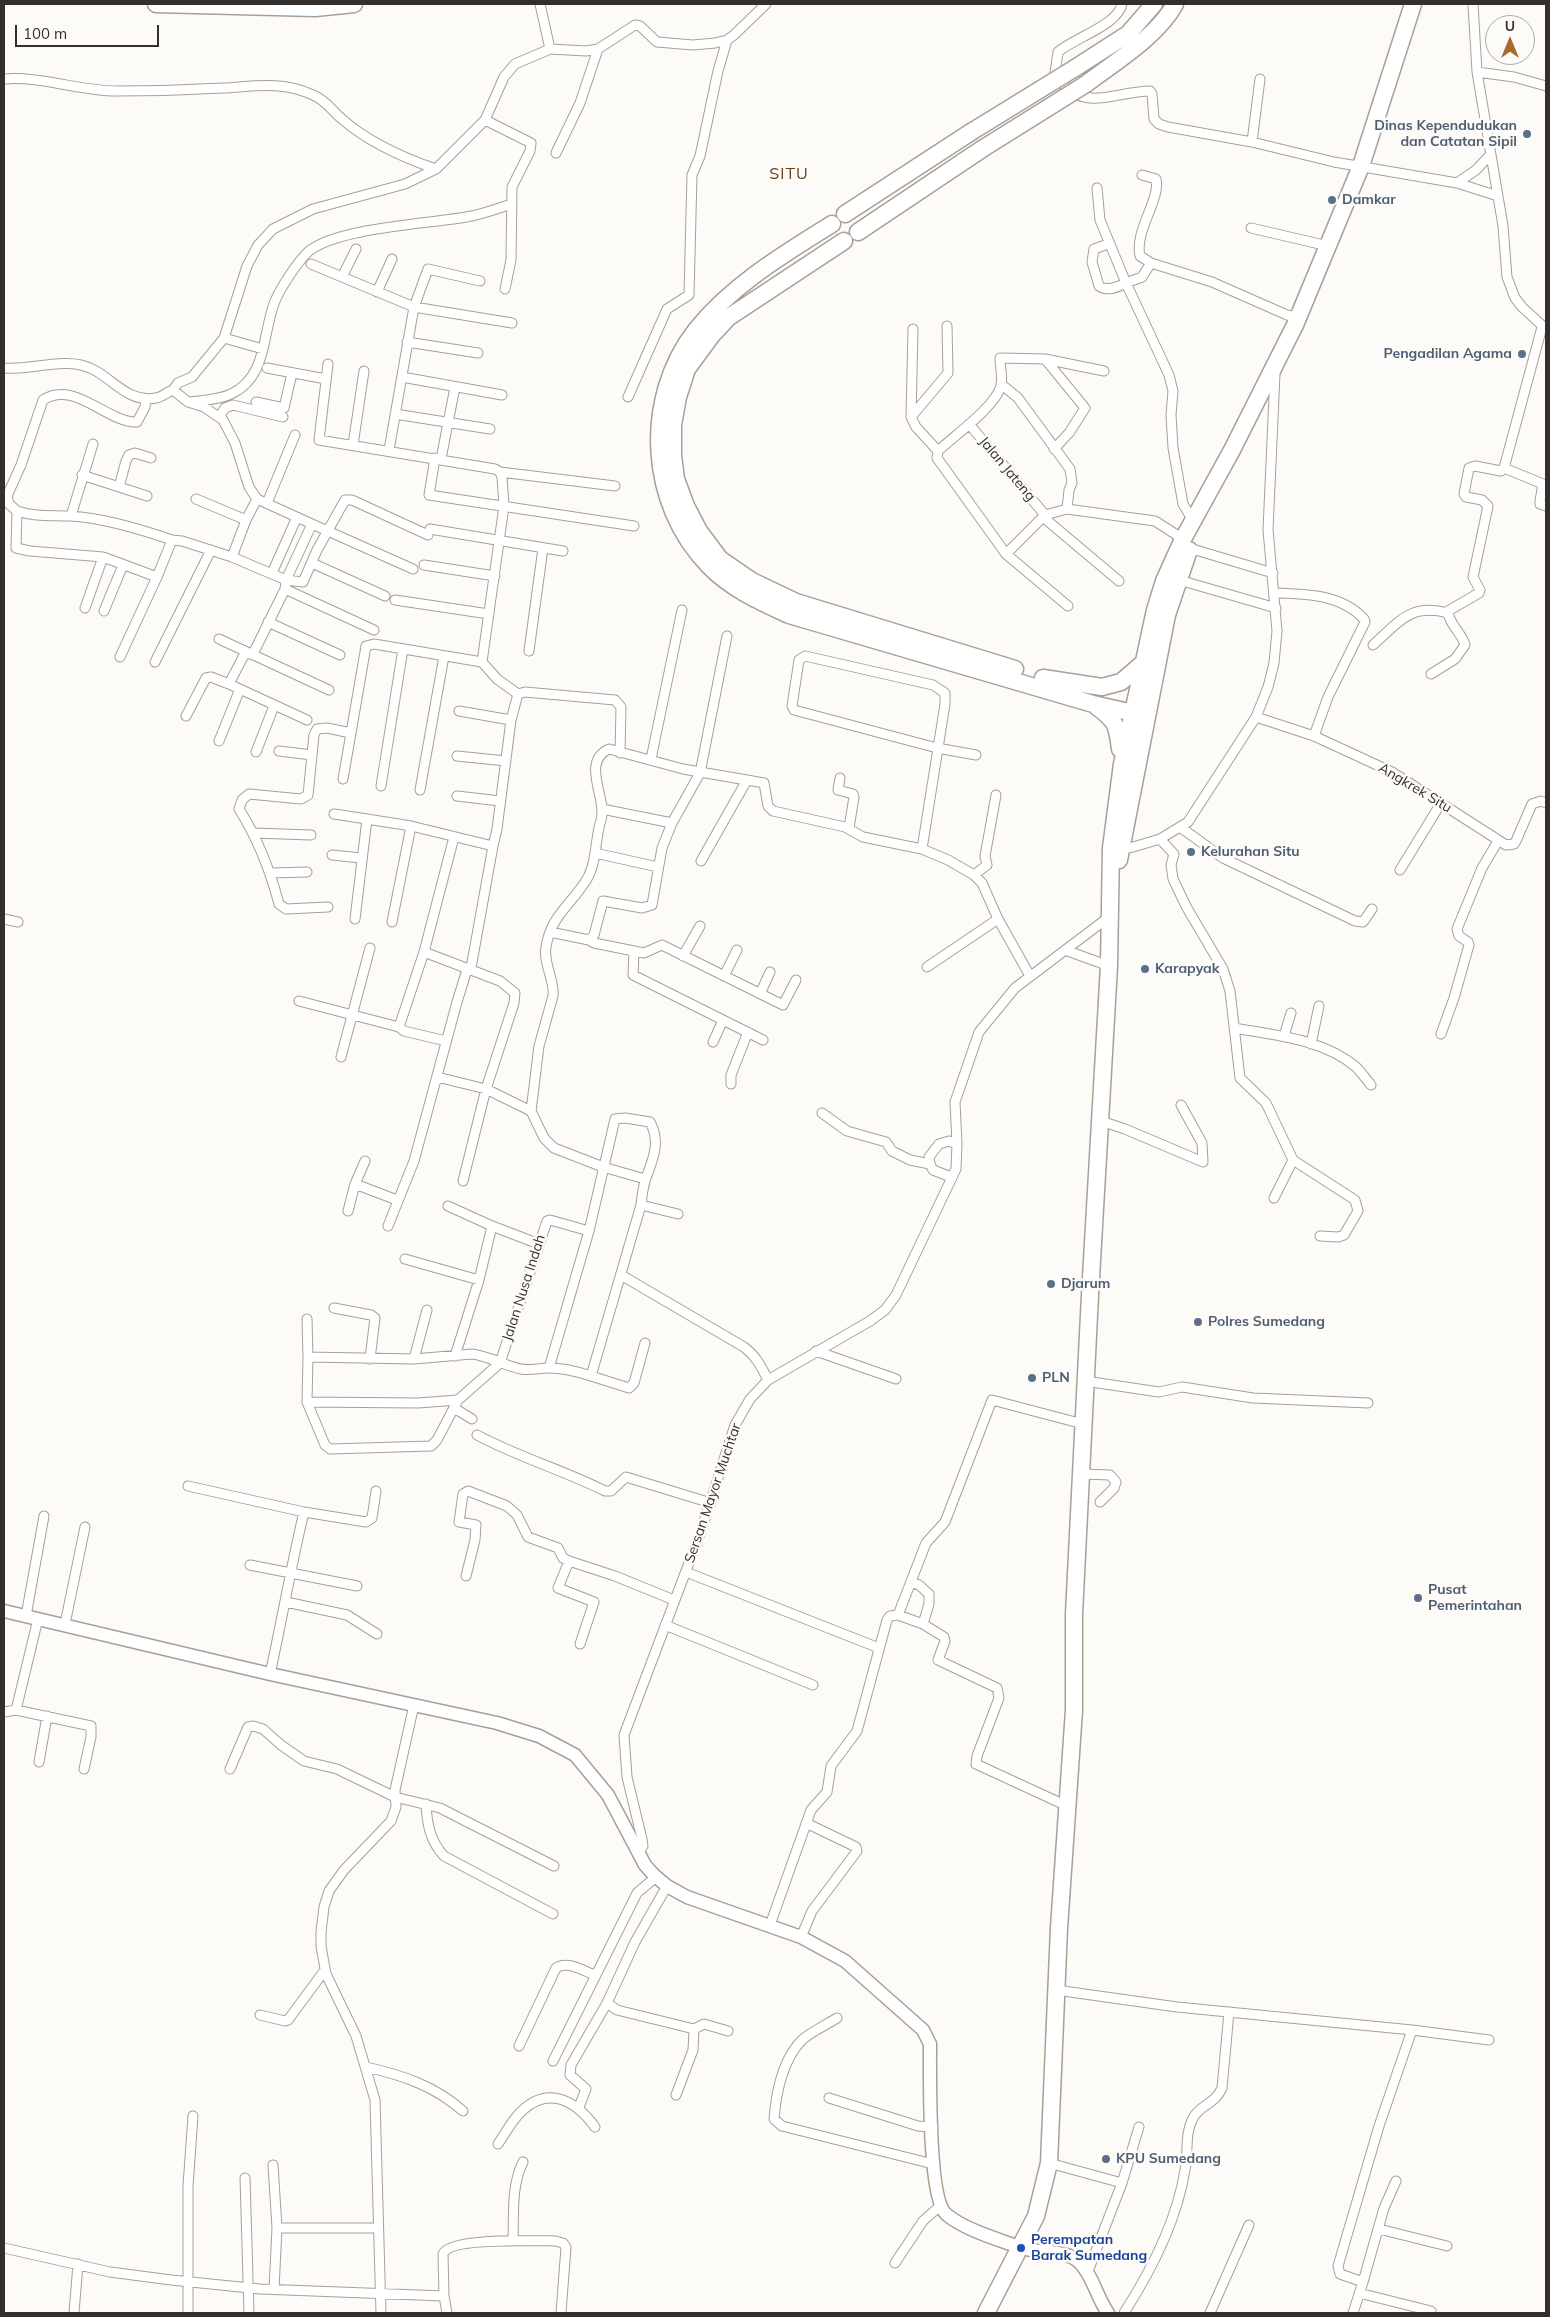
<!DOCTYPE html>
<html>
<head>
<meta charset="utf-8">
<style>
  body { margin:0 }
  #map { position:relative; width:1550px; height:2317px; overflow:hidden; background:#fdfbf8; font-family:Mulish,sans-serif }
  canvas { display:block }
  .frame { position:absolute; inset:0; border:5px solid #342f2b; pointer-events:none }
  .north { position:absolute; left:1485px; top:15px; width:50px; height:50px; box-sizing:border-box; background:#fdfbf8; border:1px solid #ada9a6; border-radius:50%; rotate:0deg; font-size:14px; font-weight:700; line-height:20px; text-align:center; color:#342f2b }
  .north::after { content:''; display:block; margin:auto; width:18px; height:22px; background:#a7692e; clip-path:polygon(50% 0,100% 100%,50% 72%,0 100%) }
  .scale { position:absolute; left:15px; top:25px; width:144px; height:22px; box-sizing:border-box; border:2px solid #342f2b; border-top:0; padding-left:6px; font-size:15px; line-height:18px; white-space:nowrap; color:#342f2b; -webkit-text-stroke:4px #fdfbf8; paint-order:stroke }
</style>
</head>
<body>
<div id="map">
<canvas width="1550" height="2317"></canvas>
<div class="frame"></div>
<div class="north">U</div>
<div class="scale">100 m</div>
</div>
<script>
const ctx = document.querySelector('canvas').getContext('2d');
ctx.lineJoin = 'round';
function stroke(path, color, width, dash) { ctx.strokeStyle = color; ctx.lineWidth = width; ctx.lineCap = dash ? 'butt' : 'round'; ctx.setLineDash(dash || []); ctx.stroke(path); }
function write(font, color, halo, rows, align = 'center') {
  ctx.font = font + ' Mulish,sans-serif'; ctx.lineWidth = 5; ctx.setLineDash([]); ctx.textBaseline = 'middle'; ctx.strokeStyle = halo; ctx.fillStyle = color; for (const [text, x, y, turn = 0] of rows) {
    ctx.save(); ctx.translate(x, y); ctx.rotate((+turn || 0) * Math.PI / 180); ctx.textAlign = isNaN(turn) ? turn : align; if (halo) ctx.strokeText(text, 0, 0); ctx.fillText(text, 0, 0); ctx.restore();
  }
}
const street = new Path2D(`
  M540,4L550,49L586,51L598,49L635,25L640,26L657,42L693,45L715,43L727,40L734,35L766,4
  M1122,4C1118,25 1074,38 1058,52L1055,73C1081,115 1111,92 1150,91L1152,94L1154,119L1159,124L1168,127L1252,142L1334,162L1457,183L1476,170L1490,155
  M1473,4L1477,72L1503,226L1507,277L1515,298L1522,307L1546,329
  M1477,72L1514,77L1546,86
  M4,79C42,76 79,91 117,91C153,91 188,90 224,88C257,86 282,81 313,95C326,100 332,111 342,119C368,142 404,158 436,169
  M485,120L531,143L530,151L512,187L511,260L505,289
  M1252,142L1260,79
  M556,153L580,103L598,49
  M1142,175L1156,179C1161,199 1134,231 1140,256L1151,263L1212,282L1287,315L1298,317
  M1457,183L1498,196
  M1097,188L1100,220L1126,283C1118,287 1107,292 1099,286L1092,262L1094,249L1108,244
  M1251,228L1328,246
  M1151,263L1142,277L1126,283L1169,375L1173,391L1171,415L1173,448L1183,504L1193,521
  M311,264L414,307L512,323
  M342,277L356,249
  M377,292L392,259
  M913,329L911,417L916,427L938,451L937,458L1006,554L1045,515L1067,509L1155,521L1183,539
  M224,338L263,349
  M407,342L478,353
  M1045,359L1085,408L1069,433L1054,449
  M328,364L319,440L495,469L500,472L502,477L504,506L482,662
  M4,368C29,370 55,360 81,365C109,371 124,404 156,398C162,397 167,392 173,390L188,402L204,407L223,420L235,443L249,487L257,499L312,524L286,580L285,589L253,654H245L243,657L229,684L307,720
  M267,368L326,379
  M402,377L502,395
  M1001,384L1018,398L1070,469L1072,483L1069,490L1067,509
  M173,390L178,383L192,377L224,338L247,266L258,245L273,229L313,209L405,184L436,169L485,120L504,77L515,64L550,49
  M628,397L667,309L689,295L692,175L700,156L718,71L727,40
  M190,402C203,400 219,400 231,394C268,377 262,333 275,301C281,287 298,261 309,251C339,227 431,224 472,216C486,213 499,208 512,204
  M256,402L284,408L292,373
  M395,414L490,429
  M219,417L225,408L233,405L283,417
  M911,417L948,373L947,326
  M969,424L1045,515
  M353,445L364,371
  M389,450L414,307L428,269L480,281
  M938,451C954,436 995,407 1001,386C1003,378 1000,367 1000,358L1045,359L1104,371
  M435,458L429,495L634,526
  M441,459L455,387
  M1504,468L1543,484L1540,501V504L1546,506
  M500,472L615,486
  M82,475L147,496
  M119,487L126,461L129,455L135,453L151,458
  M196,499L246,520
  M267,503L295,435
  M17,511L9,504L7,496L21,465L43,400C73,380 105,420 134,422H137L145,407L146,400
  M71,516L93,444
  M1043,517L1119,581
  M312,524L413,569
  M430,529L563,551
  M1189,548L1273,573
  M1006,554L1068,606
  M103,557L30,551L16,548L17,511C35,517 52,515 71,516C104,518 140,529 172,540L182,541L232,557L246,520L257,499
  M232,557L286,580L303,582L317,550L345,500H352L428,535
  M312,563L385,596
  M424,565L495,576
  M272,573L297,517
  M1179,580L1276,608
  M285,589L374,630
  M1275,593C1306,594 1341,594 1364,619L1365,622L1328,697L1314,736
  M395,600L489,614
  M85,608L103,557L157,577
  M104,611L123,565
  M268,622L340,655
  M219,639L329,690
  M1373,645C1399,622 1410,603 1448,613
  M529,651L543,548
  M120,657L157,577L172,540
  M155,662L211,550
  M1431,674L1455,659L1465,645C1462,633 1448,623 1448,611L1479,593L1480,590L1473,577L1488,506L1482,500L1466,497L1464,494L1469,468L1475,466L1501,471L1504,468L1542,327
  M459,711L511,720
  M186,716L206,678L211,677L229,684
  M1256,717L1314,736L1392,772L1506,845L1514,844L1516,841L1532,804L1541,801L1546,803
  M219,741L240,689
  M279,751L312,755
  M256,752L274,706
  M457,756L506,761
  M651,759L682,610
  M840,778L838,790L853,794L854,797L849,828
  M343,779L351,733
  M381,786L403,649
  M420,790L444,656
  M457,796L500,801
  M602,809L672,823
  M334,814L367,819
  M1180,827L1223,858L1355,921L1363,922L1372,909
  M254,833L311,835
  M1160,839L1174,854L1171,865L1173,879L1187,908L1223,969L1230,991L1240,1078L1266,1103L1293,1160L1355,1200L1358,1211L1344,1235L1338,1237L1320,1236
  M922,849L945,704V693L933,685L805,656L799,660L792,706L794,710L937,748L976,755
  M1119,849L1133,847L1160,839L1188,822L1256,717L1268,687L1274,663L1277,631L1268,530L1275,374
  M595,853L658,867
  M332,855L361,858
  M701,861L747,780
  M1400,870L1441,803
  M271,873L307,872
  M974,875L987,865L985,856L996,795
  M328,907L286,909L279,904C270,870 258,839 239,809L242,800L249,794L301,799L308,795L314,735L317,729L327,728L351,733L366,646L374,644L482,662L497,679L518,694
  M4,919L18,922
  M355,919L367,819L411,826L493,846L497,829L511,720L518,694L525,692L615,700L621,707L620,753
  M392,922L411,826
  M550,932L589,940L594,935L603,901L642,908L652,905L662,848L672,823L700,773L727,636
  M589,940L594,943L644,953L662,945L783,1005L796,980
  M1065,950L1109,966
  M634,951L633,975L763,1040
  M424,952L500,981L515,993L514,1003L486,1089L463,1181
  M683,956L700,926
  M927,967L998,919
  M724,976L737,950
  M760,994L770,972
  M299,1001L399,1027
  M1234,1028C1275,1035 1323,1039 1356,1067C1361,1072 1366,1079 1371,1085
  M1441,1034L1454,998L1469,945L1468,942L1459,936L1457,929L1482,868L1498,841
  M1284,1036L1291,1013
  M446,1041L404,1031L399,1027L424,952L454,837
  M713,1042L723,1020
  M1311,1044L1319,1006
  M341,1057L370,948
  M437,1077L486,1089L531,1111L544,1138L554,1148L603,1167L645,1179
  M731,1084V1075L748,1032
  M531,1111L539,1046L553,996C555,980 543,964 546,947C551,915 572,904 587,879C597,862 595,838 601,820C608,800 580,762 609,749L683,769L764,783L768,806L773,811L845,827L863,837L922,849L948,860L974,875L982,883L998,919L1030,976
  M822,1113L847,1131L886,1142L892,1151L910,1160L930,1164L933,1170L951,1177
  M1101,1121L1125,1129L1203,1162L1202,1143L1181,1105
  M930,1164L929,1157L939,1144L949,1141L957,1144
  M355,1184L397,1200
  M1274,1198L1293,1160
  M641,1205L678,1214
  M448,1206L492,1226L539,1244
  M348,1211L355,1184L365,1161
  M388,1226L414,1161L457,1002L466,973L471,968L493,846
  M405,1259L479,1280
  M621,1275L744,1347C756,1356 761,1366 768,1380
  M334,1308L371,1315L375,1318L370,1359
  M307,1319L308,1357
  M816,1351L896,1379
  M455,1356L479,1280L492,1226
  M414,1359L427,1310
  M549,1368L589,1231
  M591,1376L629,1388L634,1383L645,1343
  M1085,1381L1159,1392L1182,1387L1253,1398L1368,1403
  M307,1402L418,1403L458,1400L500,1363L547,1221L550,1220L589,1231L615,1119L625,1118L650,1122C661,1142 653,1159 646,1178C643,1186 642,1196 641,1205L591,1376C579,1372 562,1368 549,1368C539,1368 531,1371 521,1369C505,1366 489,1356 472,1354L414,1359L308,1357L307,1402L325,1445L330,1449L431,1446L437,1440L458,1400
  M454,1408L472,1419
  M477,1435C518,1457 563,1470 605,1491H611L626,1477L711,1503
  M1082,1474L1110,1475L1116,1482L1114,1488L1100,1502
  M188,1486L304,1512L366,1522L372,1518L376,1491
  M569,1561L558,1588L594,1602L580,1644
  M250,1565L357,1586
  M686,1572L879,1648
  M466,1576L475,1540L476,1525L459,1522L463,1494L468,1491L507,1506L517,1515L528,1537L558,1548L563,1558L569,1561L615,1576L674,1600
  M911,1582L919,1585L929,1594V1604L923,1624L944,1637L945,1641L938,1660L997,1688L999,1698L977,1756L976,1764L1067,1806
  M286,1602L347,1615L377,1634
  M898,1615L926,1543L945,1522L992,1400L1083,1424
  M26,1616L44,1516
  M65,1624L85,1527
  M665,1625L813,1685
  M270,1674C282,1620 291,1566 304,1512
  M16,1710L38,1619
  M4,1712L16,1710L91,1726V1737L84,1769
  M39,1762L47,1716
  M230,1769L248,1727L253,1726L263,1729L281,1745L304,1761L337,1769L395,1797L440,1808L554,1866
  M426,1804C427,1824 430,1841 444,1856L553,1914
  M639,1852L643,1846L642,1839L627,1777L624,1735L701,1531L735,1425L750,1399L768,1380L870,1321L885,1310L896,1295L956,1169L957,1144L955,1102L979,1032L1015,988L1109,917
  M667,1886L635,1942L607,2003L617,2010L694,2029L693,2050L676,2095
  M770,1925L811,1810L827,1792L831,1766L857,1731L887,1620L890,1616L898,1615L923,1624
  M801,1937L812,1911L857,1851L856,1847L806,1823
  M1056,1990L1177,2007L1412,2030L1489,2040
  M260,2015L285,2021L288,2020L325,1970
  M837,2018C826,2025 813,2031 803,2039C783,2058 776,2093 774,2119L782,2126L933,2164
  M694,2029L704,2024L728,2031
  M519,2046L556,1968C567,1960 583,1971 595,1975
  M553,2061L637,1893L656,1877
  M366,2067C402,2075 435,2086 463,2111
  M829,2098L918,2126L933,2127
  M579,2107L586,2089L570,2075L571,2065L607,2003
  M498,2144C504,2135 510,2124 518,2115C545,2085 574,2098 595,2127
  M1049,2163L1122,2183
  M273,2165L277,2228L274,2289
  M245,2178L249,2313
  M277,2228H377
  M1379,2229L1447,2246
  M513,2241C514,2215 511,2186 523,2162
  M4,2248L110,2272L171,2280L260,2289L444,2296L447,2313
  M895,2263L923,2221L941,2205
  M1087,2274L1122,2183L1139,2127
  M1363,2282L1384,2208L1396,2181
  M1359,2293L1431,2311
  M444,2296L443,2254C449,2237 537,2241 555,2241L563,2243L566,2247L561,2313
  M74,2313L78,2264
  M188,2313V2186L193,2116
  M381,2313L375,2100L356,2036L326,1974L321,1946V1932L324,1907L329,1891L344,1870L391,1821L396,1807L395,1790L414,1705
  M1124,2313C1151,2271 1177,2220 1185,2170C1189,2152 1184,2135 1193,2118C1200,2105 1215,2104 1222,2088L1229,2012
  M1210,2313L1249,2225
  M1353,2313L1363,2282L1340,2274L1338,2266L1379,2126L1412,2030`);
const secondary = new Path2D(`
  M4,1611L270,1674L497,1723L539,1736L575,1755L608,1795L645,1865L654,1875L667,1886L687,1897L801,1937L845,1961L923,2030L930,2044C930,2073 928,2198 946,2214C963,2229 997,2239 1019,2247C1039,2255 1064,2247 1080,2263C1093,2276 1097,2298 1108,2313`);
const highway = new Path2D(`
  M156,4L315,8L354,4
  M1075,68L1128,34L1154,4
  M1086,84C1115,62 1158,36 1175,4
  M845,214L971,132
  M832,224C784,254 732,285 696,330C642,399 648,504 709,566C731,589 761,602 789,615L1093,704L1147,716
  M858,232L982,149
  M844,241L729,317L712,335L687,369L678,397L673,425V456L676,479L686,506L699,531L720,559L752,581L796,602L1015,669
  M1043,678L1102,687L1121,682L1143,663
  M1096,706C1116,721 1117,724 1120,749
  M1119,860L1167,615L1189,550
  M986,2313L1036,2216L1049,2163L1059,1928L1074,1710V1614L1090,1295L1109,966L1111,848L1122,764L1155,610L1164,581L1183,539L1232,450L1295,325L1361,166L1413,4`);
stroke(street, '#aa9f95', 11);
stroke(secondary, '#aa9f95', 15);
stroke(highway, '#aa9f95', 19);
stroke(street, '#fff', 9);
stroke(secondary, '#fff', 12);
stroke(highway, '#fff', 16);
const highwayBridge = new Path2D(`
  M971,132L1075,68
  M982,149L1086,84`);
stroke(highwayBridge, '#aa9f95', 19, []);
stroke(highwayBridge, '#fff', 16);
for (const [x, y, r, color] of [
  [1527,134,5,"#5c6f8a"],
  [1332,200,5,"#5c6f8a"],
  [1522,354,5,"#5c6f8a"],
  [1191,852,5,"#5c6f8a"],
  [1145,969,5,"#5c6f8a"],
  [1051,1284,5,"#5c6f8a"],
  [1198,1322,5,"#5c6f8a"],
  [1032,1378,5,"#5c6f8a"],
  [1418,1598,5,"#5c6f8a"],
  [1106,2159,5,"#5c6f8a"],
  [1021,2248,5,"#1a4fb4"]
]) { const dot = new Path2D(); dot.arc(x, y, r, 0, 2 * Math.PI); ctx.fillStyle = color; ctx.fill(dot); stroke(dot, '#fdfbf8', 2); }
write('bold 14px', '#4e5e75', '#fdfbf8', [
  ["Dinas Kependudukan",1517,126,"right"],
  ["dan Catatan Sipil",1517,142,"right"],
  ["Damkar",1342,200],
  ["Pengadilan Agama",1512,354,"right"],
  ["Kelurahan Situ",1201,852],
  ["Karapyak",1155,969],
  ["Djarum",1061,1284],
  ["Polres Sumedang",1208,1322],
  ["PLN",1042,1378],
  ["Pusat",1428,1590],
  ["Pemerintahan",1428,1606],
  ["KPU Sumedang",1116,2159]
], 'left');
write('14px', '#342f2b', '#fdfbf8', [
  ["Jalan Jateng",1007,469,50],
  ["Angkrek Situ",1415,788,31],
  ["Jalan Nusa Indah",524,1288,-72],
  ["Sersan Mayor Muchtar",713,1493,-71]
]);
write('bold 14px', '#164399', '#fdfbf8', [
  ["Perempatan",1031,2240],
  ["Barak Sumedang",1031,2256]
], 'left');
ctx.letterSpacing = '1px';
write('16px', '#693f16', '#fdfbf8', [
  ["SITU",789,174]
]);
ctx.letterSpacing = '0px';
</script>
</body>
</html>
